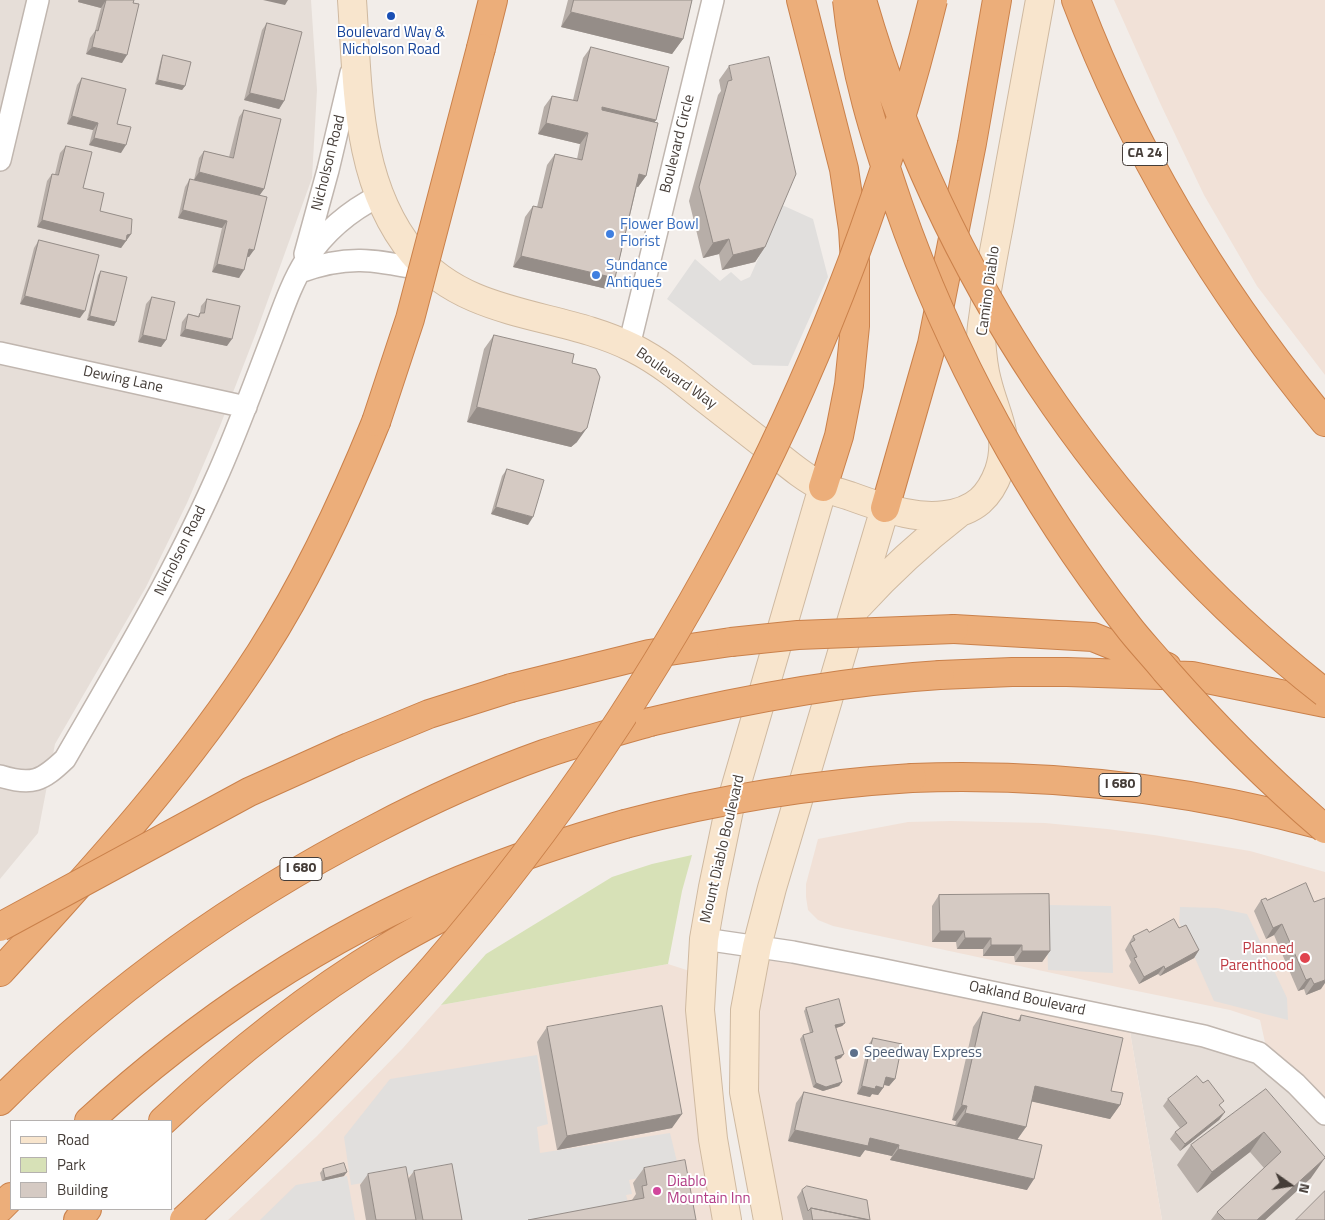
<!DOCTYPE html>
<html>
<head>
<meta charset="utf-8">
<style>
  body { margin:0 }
  #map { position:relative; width:1325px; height:1220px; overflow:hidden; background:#f2ede9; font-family:"Titillium Web",sans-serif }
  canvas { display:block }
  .legend { position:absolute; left:10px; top:1120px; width:162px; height:90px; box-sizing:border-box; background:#fff; border:1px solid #b5b1af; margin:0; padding:6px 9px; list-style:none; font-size:15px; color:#453d38 }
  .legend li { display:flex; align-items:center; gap:10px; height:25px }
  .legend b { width:25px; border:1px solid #b5b1af }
  .north { position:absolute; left:1265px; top:1160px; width:50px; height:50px; -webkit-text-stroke:4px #fff; paint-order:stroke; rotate:103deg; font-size:14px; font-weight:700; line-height:20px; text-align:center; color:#453d38 }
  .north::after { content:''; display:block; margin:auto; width:18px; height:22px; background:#453d38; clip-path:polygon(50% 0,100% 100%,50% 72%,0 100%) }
</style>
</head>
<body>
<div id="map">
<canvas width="1325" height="1220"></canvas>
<ul class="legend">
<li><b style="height:6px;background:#f8e5cd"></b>Road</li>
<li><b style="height:14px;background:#d7e1b7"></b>Park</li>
<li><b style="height:14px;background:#d5cac3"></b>Building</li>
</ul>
<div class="north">N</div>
</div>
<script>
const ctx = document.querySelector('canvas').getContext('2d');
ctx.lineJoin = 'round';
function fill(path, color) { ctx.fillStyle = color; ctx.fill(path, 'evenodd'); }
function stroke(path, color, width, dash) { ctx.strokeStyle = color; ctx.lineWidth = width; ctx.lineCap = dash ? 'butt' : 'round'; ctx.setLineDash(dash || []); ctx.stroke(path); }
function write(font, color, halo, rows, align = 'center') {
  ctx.font = font + ' "Titillium Web",sans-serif'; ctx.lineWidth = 4; ctx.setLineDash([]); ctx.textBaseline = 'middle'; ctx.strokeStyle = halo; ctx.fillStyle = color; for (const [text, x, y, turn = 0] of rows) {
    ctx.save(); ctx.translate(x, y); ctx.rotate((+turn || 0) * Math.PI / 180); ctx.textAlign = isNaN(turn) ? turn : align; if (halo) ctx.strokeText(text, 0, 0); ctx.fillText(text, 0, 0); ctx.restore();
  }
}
fill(new Path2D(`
  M0,0H311L317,90L312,178L256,333L220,426L187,503L146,587L55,744L38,833L0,879Z
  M1130,1032L1258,1056L1325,1114V1220H1162Z`), '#e6ded8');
fill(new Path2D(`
  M1114,0H1325V375L1257,286L1204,195L1161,105Z
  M951,821L1045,823L1107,829L1154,835L1250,851L1325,872V1114L1269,1060L1260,1020L1230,1010L1122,988L833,926L818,920L808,910L806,897V884L818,839L908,822Z
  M757,946L793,952L1130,1032L1162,1220H768L744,1092Z
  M668,964L702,975L727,1220H228L317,1136L403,1048L441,1005Z`), '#f1e1d7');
fill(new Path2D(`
  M692,855L682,891L668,964L441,1005L486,954L612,877L652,864Z`), '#d7e1b7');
fill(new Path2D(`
  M782,205L813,219L828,277L788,366L753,365L667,299L695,259L720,281L731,272L741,281L750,277Z
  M1046,905L1111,906L1113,973L1048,970Z
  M1180,907L1217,908L1247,914L1287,998L1288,1020L1214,1001L1179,922Z
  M537,1055L548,1124L537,1127L540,1153L670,1133L679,1170L629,1180L632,1194L626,1195L630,1210L572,1220H451L441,1169L351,1185L344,1137L390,1079Z
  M347,1176L355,1220H260L296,1185Z`), '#e1dfdd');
const street = new Path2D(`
  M0,160L38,0
  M305,254L328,170L351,73
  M300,272C351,253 379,261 430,271
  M629,346L713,0
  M0,353L246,407
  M0,776C32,786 42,781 65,759C117,669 171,579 214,483C235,437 252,390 270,343C281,315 290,285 306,260C325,231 349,211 379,196
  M704,939L793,952L875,968L1204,1036L1259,1053L1296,1084L1325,1114`);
const secondary = new Path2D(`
  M352,0C358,86 355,183 413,253C469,320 560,311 633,348C659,361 681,379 703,397C726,415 748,432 771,450C787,463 804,478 823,487C832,491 841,493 850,496C869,503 886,509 905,513C929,518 960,518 980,501C989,493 995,482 999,471C1011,434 995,415 987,381C983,367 982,353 981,339C981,327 984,315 985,303C989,277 994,251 999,225C1012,150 1026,75 1040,0
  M859,605C890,571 923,541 959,513
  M727,1220L713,1139L700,1010L704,939L713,887L729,810L823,487
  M768,1220L744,1092L745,1010L757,946L772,888L885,508`);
const highway = new Path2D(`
  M801,0L844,169L853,229L855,262V326L849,385L839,436L823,487
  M1076,0C1134,154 1221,296 1325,422
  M481,48L493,0
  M885,508L932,344L972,143L997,0
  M954,629L1093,637L1167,667
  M940,675L1012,672H1067L1192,676L1325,703
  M511,688L649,654L731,642
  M912,778C1052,773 1190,789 1325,826
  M0,972C93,870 186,769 261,652C307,580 344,501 376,422
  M0,1101C109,991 236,901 373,830C428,801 485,775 544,754C579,742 615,732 650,722
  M89,1121C197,1022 324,936 461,880C515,858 569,840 625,824
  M163,1121C232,1056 307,996 388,947C424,925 462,907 499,888
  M0,1208L11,1197
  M78,1220L87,1209`);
stroke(street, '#c0b6af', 24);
stroke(secondary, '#cfb9a0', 30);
stroke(highway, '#ca814b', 30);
stroke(street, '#fff', 21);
stroke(secondary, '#f8e5cd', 28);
stroke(highway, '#ecae7a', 28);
const highwayBridge = new Path2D(`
  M847,0C854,70 875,137 898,204C949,352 1031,502 1127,625C1139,641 1153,655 1165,670C1215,727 1268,780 1325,829
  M862,0C940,271 1103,519 1325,693
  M376,422L410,319L481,48
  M731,642L798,635L954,629
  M650,722C746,699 842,681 940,675
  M625,824C719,799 814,784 912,778
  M0,927L249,792L349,747L429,714L511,688
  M184,1220C271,1138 357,1056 435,966C674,689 846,355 933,0`);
stroke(highwayBridge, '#ca814b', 30, []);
stroke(highwayBridge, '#ecae7a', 28);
fill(new Path2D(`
  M78,0H134L122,63L86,54L90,38L95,31L101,8L78,2Z
  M568,0H692L683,39L672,54L561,27Z
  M267,23L284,101L279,109L244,100L262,30Z
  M591,47L656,120L654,122L646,176L638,187L637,186L615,278L607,289L513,267L525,217L533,206L537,207L547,165L555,154L577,159L580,144L538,134L544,107L552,96L573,100L583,58Z
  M163,55L185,86L182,90L155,84L161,59Z
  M729,66L765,247L755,262L722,270L719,254L703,258L689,201L718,95L721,91L719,80Z
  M82,78L117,124L121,153L89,145L93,130L67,124L77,85Z
  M244,110L264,189L259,196L249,257H247L239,278L212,272L222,228L178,218L185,187L190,179L194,180L199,158L204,151L229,157L239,117Z
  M66,146L83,188L100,211L131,234L121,248L37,227L47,181L52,174H55L60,153Z
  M39,240L80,318L20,304L34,248Z
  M101,271L114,326L87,320L98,275Z
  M152,297L166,340L161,347L138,342L146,304Z
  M207,299L227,346L180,336L182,322L188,314L198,316L200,313L201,306Z
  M494,335L572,363L577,442L571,447L467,422L484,349Z
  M507,469L528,525L491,514L502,476Z
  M939,895L1050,951L1042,962H1015L1014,956H983V949H957L956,942H932V906Z
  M1266,898L1321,989L1306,995L1304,989L1298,991L1274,935L1266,939L1254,911L1261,900Z
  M1179,928L1199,950L1194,958L1160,976L1158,974L1139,984L1129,966L1131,962L1125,950L1133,936L1149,932Z
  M806,1008L845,1023L842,1026L836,1028L841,1058L836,1060L842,1082L839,1086L823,1091L813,1087L800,1039L803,1035L810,1033L804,1011Z
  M983,1012L1018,1020L1021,1015L1111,1091L1120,1105L1110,1119L1031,1101L1026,1127L1017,1140L1027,1190L890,1160L892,1156L865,1150L860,1157L788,1141L796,1103L804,1092L955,1126L956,1121L952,1120L973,1027Z
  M547,1027L672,1128L557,1150L537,1042Z
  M873,1038L895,1079L889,1086L884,1085L883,1088L878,1095L872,1094L870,1097L857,1094L868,1045Z
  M1203,1083L1225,1112L1219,1120L1180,1151L1170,1139L1175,1132L1180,1128L1163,1106L1168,1099Z
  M1266,1089L1311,1178L1265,1220H1211L1217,1212L1264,1168L1250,1152L1197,1193L1177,1165L1191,1145Z
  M644,1168L696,1220L632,1200L636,1194L633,1183Z
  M323,1169L344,1176L322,1181L320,1173Z
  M414,1171L462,1220H366L360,1185L368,1174L408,1179Z
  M802,1190L870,1220H803L797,1197Z`), '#b7aea8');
fill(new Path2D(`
  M79,0H106L101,8L78,2Z
  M263,0H288L285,5Z
  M571,12L683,39L672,54L561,27Z
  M92,47L127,55L122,63L86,54Z
  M158,80L185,86L182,90L155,84Z
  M250,93L284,101L279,109L244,100Z
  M602,107L656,120L648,131L595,118Z
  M72,116L98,123L93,130L67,124Z
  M546,123L588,133L580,144L538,134Z
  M94,138L126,145L121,153L89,145Z
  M199,172L264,189L259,196L194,180Z
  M639,174L646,176L638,187L632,186Z
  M183,210L227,221L222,228L178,218Z
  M42,220L131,234L121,248L37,227Z
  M729,239L719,254L703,258L713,243Z
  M765,247L755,262L722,270L733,255Z
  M249,249L254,250L249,257L244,256Z
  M521,256L615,278L607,289L513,267Z
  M217,264L244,270L239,278L212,272Z
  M25,296L85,311L80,318L20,304Z
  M90,316L116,322L114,326L87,320Z
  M185,329L232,339L227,346L180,336Z
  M143,335L166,340L161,347L138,342Z
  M477,407L587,428L577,442L571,447L467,422Z
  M496,507L533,517L528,525L491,514Z
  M1282,924L1274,935L1266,939L1273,928Z
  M940,931H964L956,942H932Z
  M965,938H991L983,949H957Z
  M991,945H1022L1014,956H983Z
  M1199,950L1194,958L1160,976L1165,969Z
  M1022,951H1050L1042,962H1015Z
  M1164,966L1158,974L1139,984L1144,977Z
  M1311,978L1304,989L1298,991L1306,980Z
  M1325,980V983L1321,989L1306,995L1314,984Z
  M845,1023L842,1026L833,1029L835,1025Z
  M844,1054L841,1058L832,1061L835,1057Z
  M886,1077L895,1079L889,1086L881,1084Z
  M842,1082L839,1086L823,1091L813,1087L816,1083Z
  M862,1086H876L883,1088L878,1095L872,1094L870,1097L857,1094Z
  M1035,1086L1120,1105L1110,1119L1025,1100Z
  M962,1105L967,1106L956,1121L952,1120Z
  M1225,1112L1219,1120L1180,1151L1185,1144Z
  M965,1113L1026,1127L1016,1141L955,1128Z
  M682,1114L672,1128L557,1150L567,1136Z
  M795,1130L870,1138L899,1145L892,1156L865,1150L860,1157L788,1141Z
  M1264,1132L1250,1152L1197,1193L1212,1172Z
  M898,1149L1034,1179L1027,1190L890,1160Z
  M1325,1158L1311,1178L1265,1220H1257Z
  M347,1172L344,1176L322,1181L325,1178Z`), '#958d88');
const building = new Path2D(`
  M105,0H134L133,3L139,4L127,55L92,47L96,30L98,31L106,0Z
  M574,0H692L683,39L571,12Z
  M267,23L302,32L284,101L250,93Z
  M591,47L669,67L656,120L602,107V110L658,123L646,176L639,174L615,278L521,256L533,206L542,208L555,154L582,160L588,133L546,123L552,96L577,101Z
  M163,55L191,62L185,86L158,80Z
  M769,57L796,174L765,247L733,255L729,239L713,243L699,187L728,81L732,80L729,66Z
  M82,78L126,89L117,124L131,127L126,145L94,138L98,123L72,116Z
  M244,110L281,119L264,189L199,172L204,151L233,158Z
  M66,146L92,152L83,188L104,193L100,211L132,219L131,234L127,235L126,241L42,220L52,174L58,175Z
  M190,179L267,197L254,250L249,249L244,270L217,264L227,221L183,210Z
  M39,240L99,255L85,311L25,296Z
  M101,271L127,277L116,322L90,316Z
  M152,297L175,302L166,340L143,335Z
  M207,299L240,306L232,339L185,329L188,314L199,317L200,313H204Z
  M494,335L574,354L572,363L596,369L600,377L587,428L581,433L477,407Z
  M507,469L544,480L533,517L496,507Z
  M1306,883L1314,902L1325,898V980L1314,984L1311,978L1306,980L1282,924L1273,928L1261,900L1266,898L1267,900Z
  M1049,894L1050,951H1022V945H991V938H965L964,931H940L939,895Z
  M1174,919L1179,928L1186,925L1199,950L1165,969L1164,966L1144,977L1134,958L1137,957L1130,943L1135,940L1133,936L1147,929L1149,932Z
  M839,999L845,1023L835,1025L844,1054L835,1057L842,1082L826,1087L816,1083L803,1035L813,1032L806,1008Z
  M662,1006L682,1114L567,1136L547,1027Z
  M983,1012L1020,1021L1021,1015L1123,1038L1111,1091L1123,1093L1120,1105L1035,1086L1026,1127L965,1113L967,1106L962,1105Z
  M873,1038L902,1044L895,1079L886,1077L883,1088L876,1086L875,1089L862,1086Z
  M1197,1076L1203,1083L1208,1080L1224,1101L1219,1105L1225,1112L1185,1144L1175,1132L1187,1123L1168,1099Z
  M1266,1089L1325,1157V1158L1257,1220H1225L1217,1212L1281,1152L1264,1132L1212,1172L1191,1145Z
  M804,1092L1042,1145L1034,1179L898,1149L899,1145L870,1138L868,1146L795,1130Z
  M685,1160L696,1220H528L644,1198L642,1186L647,1185L644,1168Z
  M344,1163L347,1172L325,1178L323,1169Z
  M452,1164L462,1220H423L414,1171Z
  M406,1167L416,1220H376L368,1174Z
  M807,1186L867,1200L870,1220L811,1208L808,1211L802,1190Z
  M1325,1191V1220H1296Z
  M811,1208L868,1220H813Z`);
fill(building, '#d5cac3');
stroke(building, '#958d88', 1);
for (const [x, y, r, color] of [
  [391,16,5,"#1a4fb4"],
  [610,234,5,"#3f7fe0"],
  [596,275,5,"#3f7fe0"],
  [1305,958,6,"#e0444e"],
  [854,1053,5,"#5c6f8a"],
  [657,1191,5,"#d1479c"]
]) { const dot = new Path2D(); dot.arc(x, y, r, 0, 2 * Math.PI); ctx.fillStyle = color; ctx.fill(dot); stroke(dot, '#fff', 2); }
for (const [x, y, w] of [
  [1145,154,45],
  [1120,785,42],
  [301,869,42]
]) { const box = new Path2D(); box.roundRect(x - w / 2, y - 11.5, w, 23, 4); ctx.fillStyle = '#fff'; ctx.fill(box); stroke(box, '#453d38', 1); }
write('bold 14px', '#453d38', null, [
  ["CA 24",1145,154],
  ["I 680",1120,785],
  ["I 680",301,869]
]);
write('15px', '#164399', '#fff', [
  ["Boulevard Way &",391,33],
  ["Nicholson Road",391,50]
]);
write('15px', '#453d38', '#fff', [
  ["Boulevard Circle",678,144,-76],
  ["Nicholson Road",329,163,-76],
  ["Camino Diablo",989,291,-82],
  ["Boulevard Way",676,379,35],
  ["Dewing Lane",123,380,12],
  ["Nicholson Road",181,551,-64],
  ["Mount Diablo Boulevard",723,849,-77],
  ["Oakland Boulevard",1027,999,12]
]);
write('15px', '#366cbe', '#fff', [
  ["Flower Bowl",620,225],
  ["Florist",620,242],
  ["Sundance",606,266],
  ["Antiques",606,283]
], 'left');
write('15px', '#be3a42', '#fff', [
  ["Planned",1294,949],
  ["Parenthood",1294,966]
], 'right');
write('15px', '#4e5e75', '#fff', [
  ["Speedway Express",864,1053]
], 'left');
write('15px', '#b23c85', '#fff', [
  ["Diablo",667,1182],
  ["Mountain Inn",667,1199]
], 'left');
</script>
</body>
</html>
